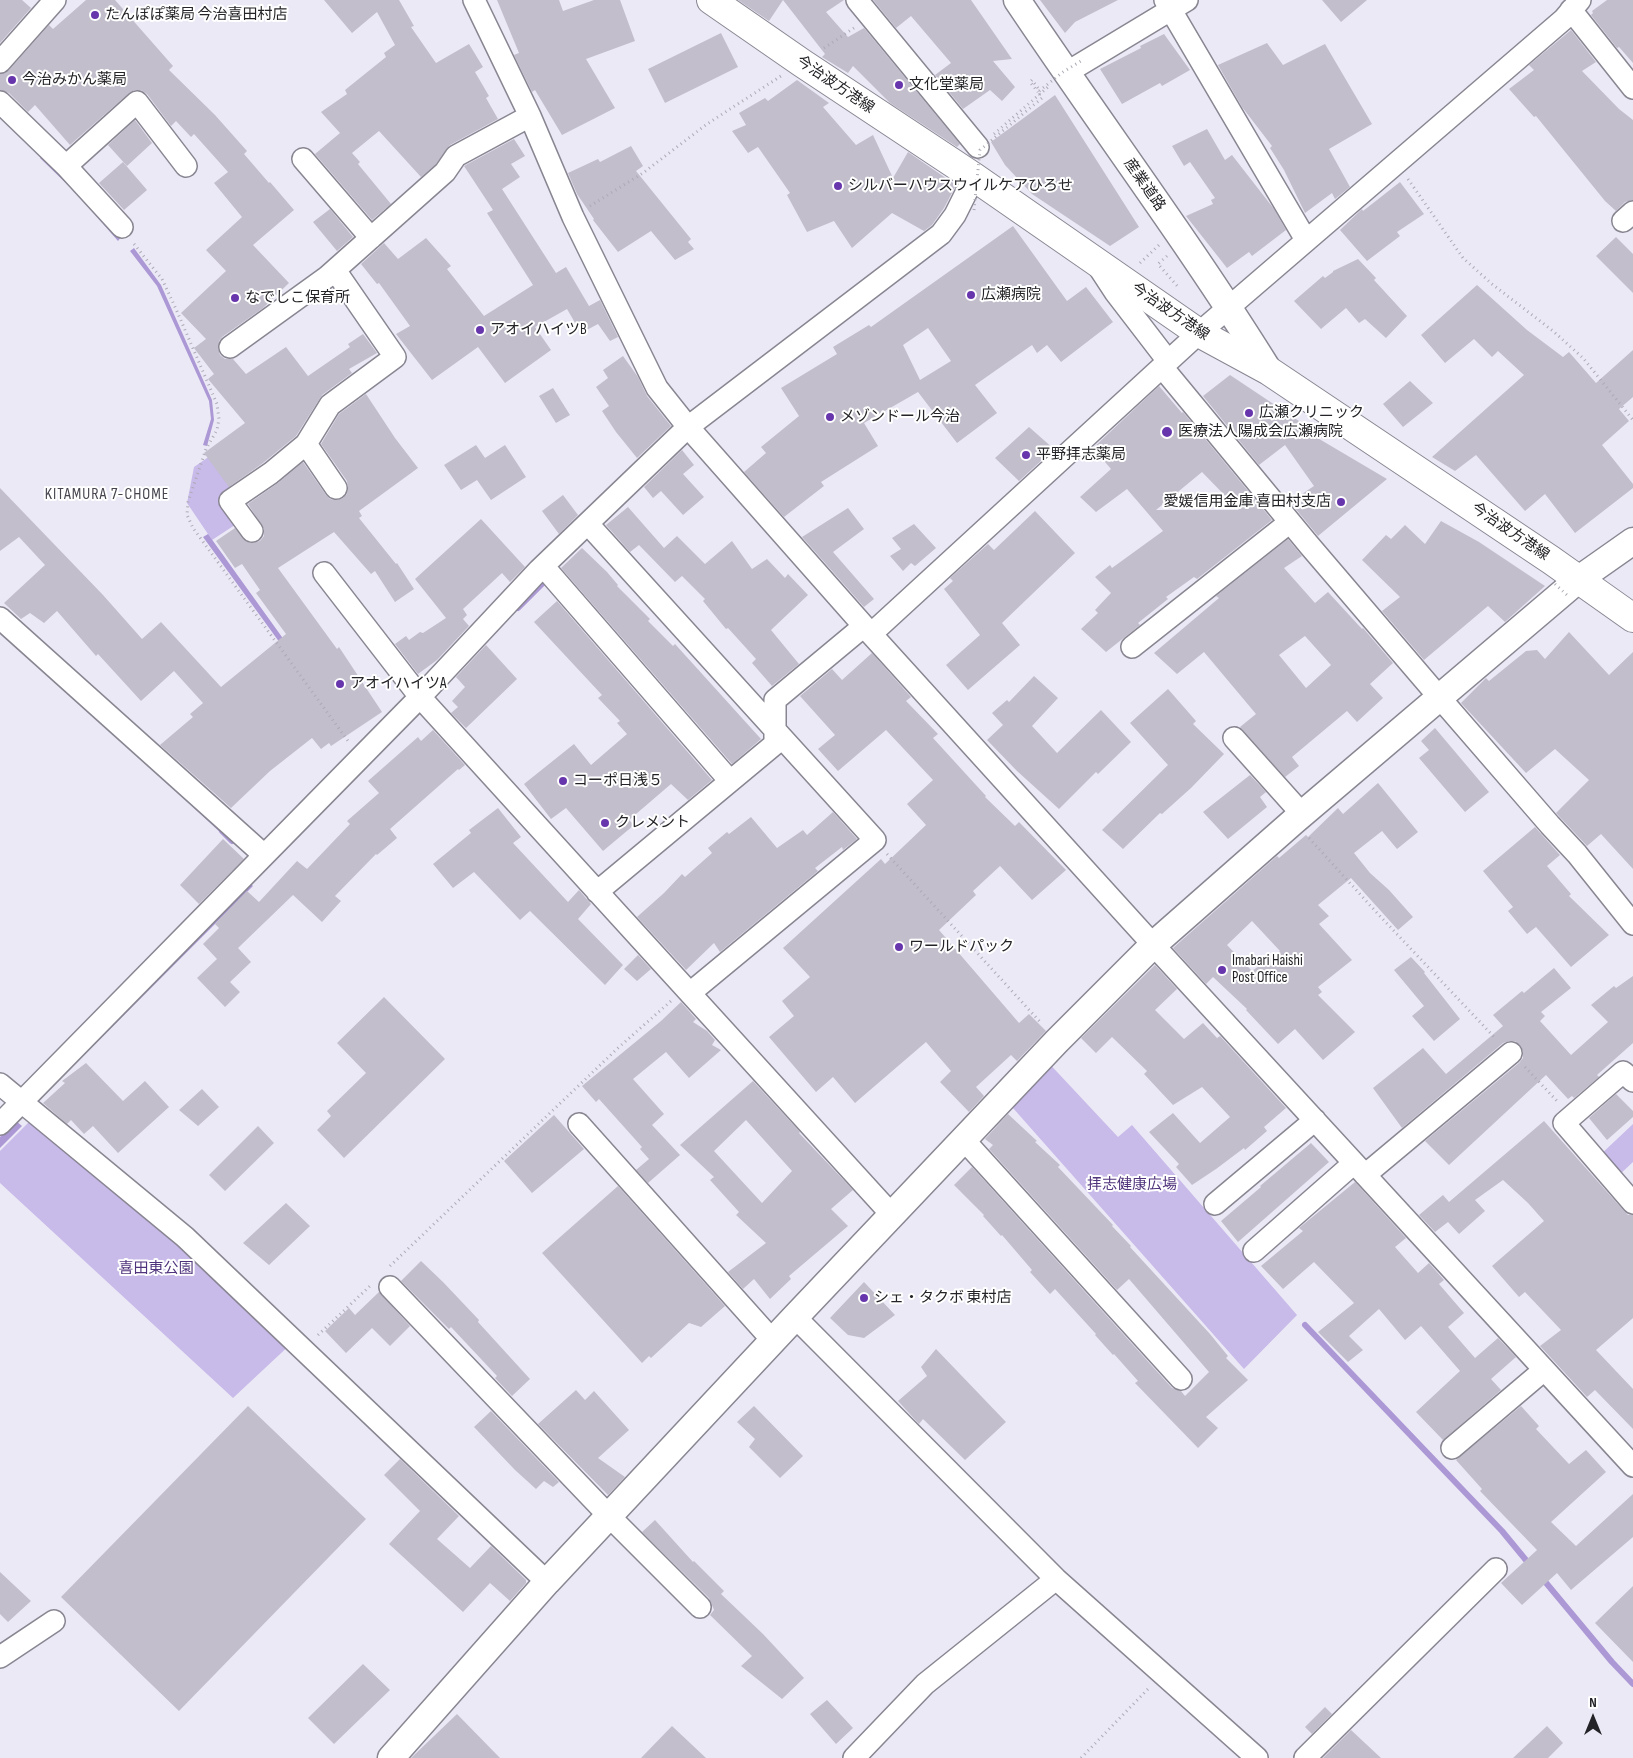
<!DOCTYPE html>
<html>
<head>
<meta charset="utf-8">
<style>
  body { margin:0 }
  #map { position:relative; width:1633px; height:1758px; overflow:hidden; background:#ece9f6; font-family:"Sofia Sans Condensed",sans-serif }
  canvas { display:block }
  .north { position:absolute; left:1568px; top:1693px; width:50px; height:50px; -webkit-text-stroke:4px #fff; paint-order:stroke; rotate:0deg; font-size:14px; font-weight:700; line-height:20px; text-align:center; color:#242327 }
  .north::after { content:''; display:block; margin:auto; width:18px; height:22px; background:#242327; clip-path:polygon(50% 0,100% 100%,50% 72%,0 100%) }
</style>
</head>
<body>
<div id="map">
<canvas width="1633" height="1758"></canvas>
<div class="north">N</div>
</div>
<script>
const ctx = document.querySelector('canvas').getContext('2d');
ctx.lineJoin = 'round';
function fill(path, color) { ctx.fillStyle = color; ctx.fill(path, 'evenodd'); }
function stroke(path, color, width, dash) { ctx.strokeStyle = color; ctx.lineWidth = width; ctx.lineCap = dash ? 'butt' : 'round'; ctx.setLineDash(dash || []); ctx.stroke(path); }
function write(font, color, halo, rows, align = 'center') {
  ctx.font = font + ' "Sofia Sans Condensed","Noto Sans JP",sans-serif'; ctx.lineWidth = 4; ctx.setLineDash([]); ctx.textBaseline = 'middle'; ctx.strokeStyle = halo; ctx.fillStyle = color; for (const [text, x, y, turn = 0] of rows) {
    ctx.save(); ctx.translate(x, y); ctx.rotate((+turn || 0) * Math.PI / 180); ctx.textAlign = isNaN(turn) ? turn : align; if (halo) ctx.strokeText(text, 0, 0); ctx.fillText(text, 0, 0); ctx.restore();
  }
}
fill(new Path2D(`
  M210,456L238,497V523L212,540L187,503L194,467Z
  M1044,1058L1118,1137L1132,1125L1297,1315L1244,1369L1005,1099Z
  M29,1122L177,1230L294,1341L233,1398L0,1183V1151Z
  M1633,1124V1162L1617,1177L1598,1157Z`), '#c8bae9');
fill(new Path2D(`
  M44,154L80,191L121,237L118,241L77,194L40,158Z
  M134,248L161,285L212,400L214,420L207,446L203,445L211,419L209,401L157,286L130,251Z
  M208,534L292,651L288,654L203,537Z
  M132,750L226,832L223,835Z
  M248,881L253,886L36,1103L31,1099Z
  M16,1121L22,1126L0,1148V1137Z`), '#ab98d5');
stroke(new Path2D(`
  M518,608L542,584
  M222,831L232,841
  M1305,1325L1502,1531L1530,1565
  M1542,1578L1612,1662L1633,1684`), '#ab98d5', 6);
fill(new Path2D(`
  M0,0H22L31,8L0,43Z
  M86,0H115L173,66L169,70L215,115L247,151L244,154L269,183L270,182L294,210L253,245L289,283L263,308L222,337L219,341L218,348L220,355L225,359H233L246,374L286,347L308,376L350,347L348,344L363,334L377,353L349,369L352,373L322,395L296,436L263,463L229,487L204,453L245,423L208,379L214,374L194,348L206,339L181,313L226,271L206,250L242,217L214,183L228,172L194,134L191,137L176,121L171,126L147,94L141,90H134L129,93L70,145L35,105L28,112L9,93L0,90V74L9,70L49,25L53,29Z
  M324,0H399L414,26L411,27L436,63L469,44L483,67L475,72L489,96L486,98L498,119L450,145L436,164L421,177L379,131L352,153L360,162L358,164L391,204L372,220L315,154L340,133L321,112L347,94L345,90L386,57L384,53L395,45L377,12L352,33Z
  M497,0H559L563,11L594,0H620L635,41L586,59L615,108L562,135L535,90L532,92L514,55L519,53Z
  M738,0H783L769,21Z
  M783,0H844L826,12L848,37L864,28L960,144L957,147L890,103L853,66L848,73L822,57L825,54Z
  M873,0H971L1012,59L993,61L1015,87L1002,101L990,90L963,109L935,75L951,63L911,16L896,28Z
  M1040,0H1118L1075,22L1065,33Z
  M1322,0H1367L1341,22Z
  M1607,0H1633V63L1619,47L1617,48L1591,15L1593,13L1592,11Z
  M1571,30L1596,62L1582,71L1619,109L1633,120V200L1625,202L1616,211L1605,201L1536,116L1534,117L1509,89L1534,70L1529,65Z
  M721,33L738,67L665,103L648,69Z
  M1164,34L1190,70L1162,86L1160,83L1122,104L1100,69L1141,48L1140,46Z
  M1267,43L1283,65L1325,44L1372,124L1329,149L1350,187L1335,199L1332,193L1305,213L1284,170L1270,148L1272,146L1242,107L1218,65Z
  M797,80L829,103L823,107L856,145L873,135L893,178L908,152L956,185L944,208L932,225L924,231L892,213L852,248L834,221L807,232L787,195L790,193L758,147L748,153L732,131L746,125L739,113L765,98L768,101Z
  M1055,95L1139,227L1110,246L1032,194L1005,165L991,142Z
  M135,120L152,143L127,166L108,145Z
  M1207,129L1225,160L1232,155L1274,209L1286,230L1252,256L1249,252L1227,268L1186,216L1213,204L1211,200L1215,198L1190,162L1184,166L1172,146Z
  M514,139L525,156L511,164L520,177L502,189L556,273L566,267L589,306L600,300L618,337L610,341L598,324L581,333L567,309L535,327L551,350L505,383L478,347L432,380L396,334L410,326L379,283L377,284L361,264L384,243L398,259L426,238L451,266L447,269L484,316L533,285L487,213L493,210L464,166Z
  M631,146L643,166L636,171L691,239L688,242L694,249L675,260L651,231L618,252L593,220L594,219L577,194L568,173L598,159L600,162Z
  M123,162L147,190L124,210L99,183Z
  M1400,182L1424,214L1397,232L1400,236L1367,261L1340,230L1362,209L1363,211Z
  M330,209L353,237L337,251L313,222Z
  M1013,226L1067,301L1086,287L1113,322L1061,362L1047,345L1037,353L1032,345L975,385L997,413L957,443L918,392L864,423L878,446L821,482L824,486L784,517L744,472L766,453L761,447L799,416L781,388L837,354L833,347L869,325L871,327ZM928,328L951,361L920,380L903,345Z
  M1616,237L1633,254V293L1596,256Z
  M1358,259L1376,278L1374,280L1407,316L1386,338L1365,319L1359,323L1346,308L1321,329L1294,301L1323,276L1325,278L1333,272V271Z
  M1477,285L1527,330L1563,357L1569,352L1596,383L1633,350V397L1619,409L1629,421L1602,445L1633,484V488L1575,533L1545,494L1525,511L1476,455L1455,471L1432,457L1524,375L1498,351L1492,357L1474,339L1445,363L1421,335Z
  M623,356L638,377L647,396L671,426L637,458L616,432L602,411L609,406L596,387L608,378L603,370Z
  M1230,375L1308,427L1304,430L1387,479L1318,536L1290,502L1314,486L1285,445L1259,465L1203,396Z
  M1410,381L1433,403L1403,427L1383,404Z
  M1159,386L1182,413L1183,412L1272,520L1197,579L1194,577L1166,597L1168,599L1138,623L1140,625L1106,652L1081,629L1098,613L1095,610L1111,593L1095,577L1110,565L1112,568L1163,531L1127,489L1096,512L1080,497L1111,469L1093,448ZM1202,472L1239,510H1156Z
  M553,388L570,415L556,423L539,396Z
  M366,394L395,438L418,468L359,511L362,516L359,518L396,564L397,563L414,589L395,602L375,571L371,574L334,532L278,568L337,649L339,647L382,712L331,746L329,743L321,749L312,738L270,771L231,808L160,745L193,717L190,714L203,703L174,671L141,701L98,654L96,656L57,611L44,623L30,613L21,619L4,603L45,565L19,537L0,551V488L103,595L142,639L161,622L221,687L286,634L256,593L260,590L242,564L235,568L216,541L235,528L247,542L254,543L260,541L264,536V529L248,504L278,483L303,462L326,495L330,499L336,500L343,498L347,494L348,488L347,481L321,444L339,414Z
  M1029,427L1054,449L1019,481L995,458Z
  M476,445L485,458L505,445L526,477L491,500L477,480L461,490L444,465Z
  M682,450L694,465L683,474L704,497L683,515L661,491L653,498L644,487Z
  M563,495L578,515L559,534L542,511Z
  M628,507L664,548L677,536L705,564L732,541L752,569L767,559L785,578L788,574L808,595L771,630L799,664L772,686L752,663L756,659L728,628L726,629L703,601L705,599L682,576L675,582L639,545L630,552L606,525Z
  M848,508L864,529L833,552L874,599L864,607L802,537Z
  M1035,511L1075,553L1002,623L1020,645L968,690L946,665L980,635L944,589L953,581L950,578L988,544L994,550Z
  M481,519L525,567L510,582L502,573L463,609L467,615L463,619L469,626L437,660L418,674L395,644L406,636L409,640L420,632L423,633L446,618L415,579Z
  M1441,521L1479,542L1545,586L1505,622L1488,606L1424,660L1382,611L1400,597L1362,560L1386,535L1391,539L1405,525L1425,544Z
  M914,524L936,548L915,566L911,563L903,571L890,556L901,549L892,538Z
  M1288,539L1302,556L1284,568L1315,603L1328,592L1362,629L1363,628L1393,663L1370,684L1383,698L1357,722L1347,711L1292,757L1299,766L1285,777L1240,727L1256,714L1204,652L1177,674L1154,653L1219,598L1216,596ZM1305,636L1331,665L1306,688L1279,655Z
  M582,548L607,572L618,585L617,586L650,619L648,621L673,646L675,644L761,739L732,764L561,568Z
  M557,601L712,780L688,800L671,784L629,820L634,825L603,851L566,808L551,819L524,784L574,744L591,765L627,734L617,723L620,721L598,698L602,695L534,622Z
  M1569,632L1609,675L1633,652V869L1601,834L1587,846L1556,813L1589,780L1555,749L1526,773L1461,703L1486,678L1489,681L1526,651L1537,650L1545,659Z
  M486,645L517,679L466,728L451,713L458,707L452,701L465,687L456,677Z
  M872,653L911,697L906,701L938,734L933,738L986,796L985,797L1015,826L1019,822L1066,870L1032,900L1000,866L973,891L976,895L939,930L1019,1023L1029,1014L1046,1031L1017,1061L1011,1055L976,1087L984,1096L969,1112L940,1082L951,1071L926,1042L855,1103L833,1077L816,1092L769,1037L794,1016L782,1001L810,977L783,948L881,859L885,864L926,825L907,804L933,780L886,730L838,771L818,749L835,735L800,696L832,669L842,680Z
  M1034,676L1058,698L1032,726L1057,753L1101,710L1131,742L1098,774L1096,772L1059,809L1017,771L987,740L1003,725L992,713L1007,700L1009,702Z
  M1168,689L1196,721L1193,724L1224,754L1191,788L1162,814L1160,813L1123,849L1102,830L1168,765L1130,723Z
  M1435,728L1489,792L1465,812L1419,758L1429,750L1421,741Z
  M433,730L465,765L459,770L458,769L390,829L397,838L377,855L376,854L335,896L341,901L322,922L293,895L238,948L251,962L230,982L240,992L225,1007L197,978L217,959L203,944L219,928L215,924L247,891L259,902L297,861L307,869L350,824L347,821L379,793L368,781L418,737L421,741Z
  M1250,775L1266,792L1260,797L1267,807L1228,839L1203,812Z
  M1378,783L1418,832L1397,849L1382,831L1354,853L1370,873L1389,890L1413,917L1398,930L1351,878L1318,905L1329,916L1319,924L1352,960L1318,987L1322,992L1318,995L1355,1032L1323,1060L1295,1029L1278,1044L1246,1010L1247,1009L1213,977L1206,984L1173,948L1277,856L1279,858L1306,835L1308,837L1338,808L1343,814ZM1252,921L1280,951L1252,971L1227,945Z
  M498,808L521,837L513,843L568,902L579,890L591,904L578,919L623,965L605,985L530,911L520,920L474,872L453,888L433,864L471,833L469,830Z
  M833,812L857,839L843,850L842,847L815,868L818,871L720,952L714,943L686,970L637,917L664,893L682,874L685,877L712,853L708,848L727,832L729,834L751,817L777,848L803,830L807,835Z
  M1535,827L1560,855L1547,866L1571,894L1569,896L1609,935L1571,967L1536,927L1527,934L1508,911L1513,907L1483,871Z
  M223,839L244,859L199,904L180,885Z
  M638,955L651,969L637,981L624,969Z
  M1411,957L1425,972L1424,973L1460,1019L1434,1041L1412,1016L1424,1006L1394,970Z
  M1155,965L1177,989L1155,1010L1184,1039L1203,1023L1217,1038L1220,1036L1286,1108L1264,1127L1267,1131L1245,1150L1244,1148L1216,1169L1192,1185L1176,1167L1179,1164L1149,1132L1173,1113L1200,1143L1230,1117L1202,1087L1173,1105L1144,1074L1147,1071L1112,1037L1096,1053L1081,1038Z
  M1554,968L1571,988L1541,1012L1545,1016L1540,1021L1571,1055L1608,1022L1591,1005L1614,986L1616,988L1633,976V1043L1597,1075L1599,1077L1574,1098L1572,1096L1568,1099L1546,1075L1449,1165L1425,1141L1519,1063L1523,1058V1051L1520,1045L1515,1041H1509L1503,1043L1402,1128L1373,1088L1423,1048L1446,1074L1503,1026L1493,1015L1522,991L1524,993Z
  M384,997L445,1059L344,1158L317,1130L331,1116L327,1111L366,1073L337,1043Z
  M681,1002L696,1019L693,1022L707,1031L715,1040L712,1045L721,1050L689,1078L666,1052L633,1079L664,1114L652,1125L680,1155L648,1183L636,1170L649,1159L640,1149L642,1147L599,1099L596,1102L582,1086L661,1021Z
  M86,1063L123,1101L145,1081L169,1107L118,1153L93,1126L84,1134L71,1120L67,1124L43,1103L65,1083L62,1081Z
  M753,1081L800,1132L799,1133L853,1190L831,1209L848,1226L789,1276L791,1279L770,1299L754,1279L743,1289L728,1272L766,1243L736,1215L739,1212L710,1180L714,1177L680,1145ZM746,1120L792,1171L762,1203L714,1151Z
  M202,1089L219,1107L198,1126L179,1110Z
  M1616,1094L1633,1111V1117L1607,1140L1589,1118Z
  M1008,1114L1037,1141L1035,1142L1060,1165L1058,1167L1113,1225L1112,1226L1131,1246L1130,1247L1210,1334L1228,1356L1226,1358L1248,1380L1206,1417L1218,1428L1198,1448L1135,1383L1138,1381L1114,1354L1113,1355L1095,1335L1096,1334L1055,1289L1050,1294L1030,1272L1032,1270L1002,1235L1001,1236L983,1216L984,1215L954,1185L972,1167L1172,1388L1181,1391L1185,1396L1209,1372L1129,1279L1117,1290L989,1149L993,1145L985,1139Z
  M554,1115L584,1149L532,1193L504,1161Z
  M1544,1121L1624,1211L1628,1215H1633V1318L1596,1350L1633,1389V1429L1595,1390L1587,1397L1540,1346L1561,1330L1525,1292L1519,1297L1492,1266L1544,1221L1528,1203L1503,1180L1475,1200L1485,1211L1459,1234L1448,1222L1435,1232L1419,1215L1443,1195L1449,1202Z
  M258,1126L274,1143L225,1191L209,1175Z
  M1311,1143L1329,1162L1238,1242L1221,1221L1261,1187L1260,1186Z
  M1355,1182L1406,1238L1395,1247L1418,1273L1429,1263L1444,1280L1439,1284L1464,1313L1448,1327L1475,1358L1498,1338L1516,1357L1491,1379L1501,1390L1443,1440L1416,1412L1460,1371L1421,1326L1405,1340L1379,1309L1349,1336L1363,1350L1348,1362L1318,1332L1354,1303L1314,1262L1283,1289L1261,1266L1303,1231L1299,1228Z
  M618,1186L725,1306L701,1327L689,1323L651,1358L649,1356L642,1363L542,1253Z
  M286,1203L310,1226L269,1265L243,1243Z
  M421,1261L443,1282L479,1320L478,1322L530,1379L512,1396L495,1378L497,1376L451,1327L449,1329L401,1281Z
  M864,1282L895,1315L864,1338L848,1335L830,1318Z
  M379,1292L410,1326L390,1346L372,1328L346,1353L325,1331L349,1308L355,1315Z
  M936,1349L1006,1422L965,1460L923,1419L919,1424L898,1401L927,1376L921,1367Z
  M576,1390L585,1400L594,1391L629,1430L598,1458L625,1477L608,1495L538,1424Z
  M248,1406L366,1519L179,1711L61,1597Z
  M754,1406L803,1456L780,1478L749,1447L755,1439L737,1422Z
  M1521,1406L1539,1426L1536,1429L1569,1464L1586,1450L1606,1472L1551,1522L1576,1546L1633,1494V1537L1571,1590L1557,1573L1522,1605L1501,1583L1537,1550L1480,1491L1482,1489L1456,1460Z
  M491,1411L559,1482L553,1487L544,1481L536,1489L515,1470L474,1427Z
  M400,1459L459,1516L437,1539L470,1568L491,1546L526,1580V1583L510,1601L490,1583L463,1612L389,1544L420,1511L384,1475Z
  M655,1520L693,1562L694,1561L724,1591L721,1594L763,1634L804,1678L782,1699L741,1666L752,1656L710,1615L714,1610L709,1598L642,1532Z
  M0,1572L31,1601L8,1622L0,1614Z
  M1633,1586V1662L1595,1623Z
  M363,1664L390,1690L334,1744L308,1718Z
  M827,1700L853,1728L836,1744L810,1714Z
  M1325,1707L1332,1714L1312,1734L1305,1727Z
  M457,1714L500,1758H411Z
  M672,1726L706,1758H641Z
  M1547,1726L1563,1743L1548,1758H1513Z
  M1351,1730L1381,1758H1323Z`), '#c2becb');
const minor = new Path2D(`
  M474,0L530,116L573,217L657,388L688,427L871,634L1147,938L1633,1466
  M857,0L978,147
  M1165,0L1306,240
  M1571,10L1633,88
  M0,62L55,0
  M1066,73L1187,0
  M0,102L66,166L137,102L186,166
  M303,159L371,238
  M66,166L122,227
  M1623,221L1633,212
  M1098,266L1115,292L1168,361
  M230,347L327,277L445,172L456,156L530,116
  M1162,367L1309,545L1433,690L1550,825L1577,854L1633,924
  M306,444L336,488
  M588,524L875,840L690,993
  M252,531L230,501L271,473L306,444L330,405L395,357L335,270
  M544,567L730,781
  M324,573L420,697L892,1215
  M0,618L264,855
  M871,634L1199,333L1564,19L1580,0
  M1132,647L1290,522
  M1234,738L1302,814
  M597,892L775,744V700L864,626
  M1633,1081L1623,1072L1564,1123L1633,1203
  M0,1084L185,1237L547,1582
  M0,1124L420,697L539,570L688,427L941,234L955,215L974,177
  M579,1124L773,1341
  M964,1140L1181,1379
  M1365,1175L1511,1053
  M1215,1204L1315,1120
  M1254,1251L1354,1163
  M390,1287L609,1516L700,1607
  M795,1317L1056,1579L1257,1758
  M1452,1448L1544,1370
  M0,1657L54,1621
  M854,1758L925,1684L1056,1579
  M1305,1758L1496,1569`);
const tertiary = new Path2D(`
  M1017,0C1100,124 1190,244 1269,371
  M391,1758L547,1582L795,1317L1057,1041L1153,945L1294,821L1579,579L1633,541`);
const primary = new Path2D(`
  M711,0L802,63L974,177L1199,333L1269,371L1551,560L1633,618`);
stroke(minor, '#898692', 24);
stroke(tertiary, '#898692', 29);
stroke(primary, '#898692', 30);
stroke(new Path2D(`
  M824,48L854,28
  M1038,88L1032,80L1030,82L1038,92
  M994,134L1048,87
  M1408,179L1463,258L1492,284L1553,331L1583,358L1633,420
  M590,206L643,173L707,124L781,76
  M134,244L162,279L176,309L217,404L219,419L217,430L206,449L188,502L187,515L193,528L348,741
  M1167,256L1158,264L1179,288
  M1140,263L1159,245
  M1309,838L1378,914L1496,1039
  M887,854L1042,1024
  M1525,1067L1557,1101
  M390,1266L618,1048L671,1001
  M318,1335L370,1286
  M1081,1758L1148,1689`), '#adaab5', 3, [1, 4]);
stroke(minor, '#fff', 21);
stroke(tertiary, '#fff', 26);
stroke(primary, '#fff', 28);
stroke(new Path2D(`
  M974,210L980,150L1042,98L1038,92L1063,72L1081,61
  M1555,584L1568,596`), '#adaab5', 3, [1, 4]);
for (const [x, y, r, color] of [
  [95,15,5,"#6735ac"],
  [12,80,5,"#6735ac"],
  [899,85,5,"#6735ac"],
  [838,186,5,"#6735ac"],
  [971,295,5,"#6735ac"],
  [235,298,5,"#6735ac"],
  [480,330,5,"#6735ac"],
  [1249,413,5,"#6735ac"],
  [830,417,5,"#6735ac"],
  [1167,432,6,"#6735ac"],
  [1026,455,5,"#6735ac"],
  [1341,502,5,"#6735ac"],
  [340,684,5,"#6735ac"],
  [563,781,5,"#6735ac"],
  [605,823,5,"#6735ac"],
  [899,947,5,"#6735ac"],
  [1222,970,5,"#6735ac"],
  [864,1298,5,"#6735ac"]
]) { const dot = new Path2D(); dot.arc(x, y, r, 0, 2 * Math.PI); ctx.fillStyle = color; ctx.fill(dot); stroke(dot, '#fff', 2); }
write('15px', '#242327', '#fff', [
  ["たんぽぽ薬局 今治喜田村店",105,15],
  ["今治みかん薬局",22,80],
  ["文化堂薬局",909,85],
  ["シルバーハウスウイルケアひろせ",848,186],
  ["広瀬病院",981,295],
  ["なでしこ保育所",245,298],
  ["アオイハイツB",490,330],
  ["広瀬クリニック",1259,413],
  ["メゾンドール今治",840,417],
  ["医療法人陽成会広瀬病院",1178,432],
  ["平野拝志薬局",1036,455],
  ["愛媛信用金庫 喜田村支店",1331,502,"right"],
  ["アオイハイツA",350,684],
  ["コーポ日浅５",573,781],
  ["クレメント",615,823],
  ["ワールドパック",909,947],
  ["Imabari Haishi",1232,961],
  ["Post Office",1232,978],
  ["シェ・タクボ 東村店",874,1298]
], 'left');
write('15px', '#242327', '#fff', [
  ["今治波方港線",835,85,34],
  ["産業道路",1144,185,55],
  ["今治波方港線",1170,312,34],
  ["今治波方港線",1510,532,34]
]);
write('15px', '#4f337c', '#fff', [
  ["拝志健康広場",1132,1185],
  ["喜田東公園",156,1269]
]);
ctx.letterSpacing = '1px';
write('16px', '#47444e', '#fff', [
  ["KITAMURA 7-CHOME",107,495]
]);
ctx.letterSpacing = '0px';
</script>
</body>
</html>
